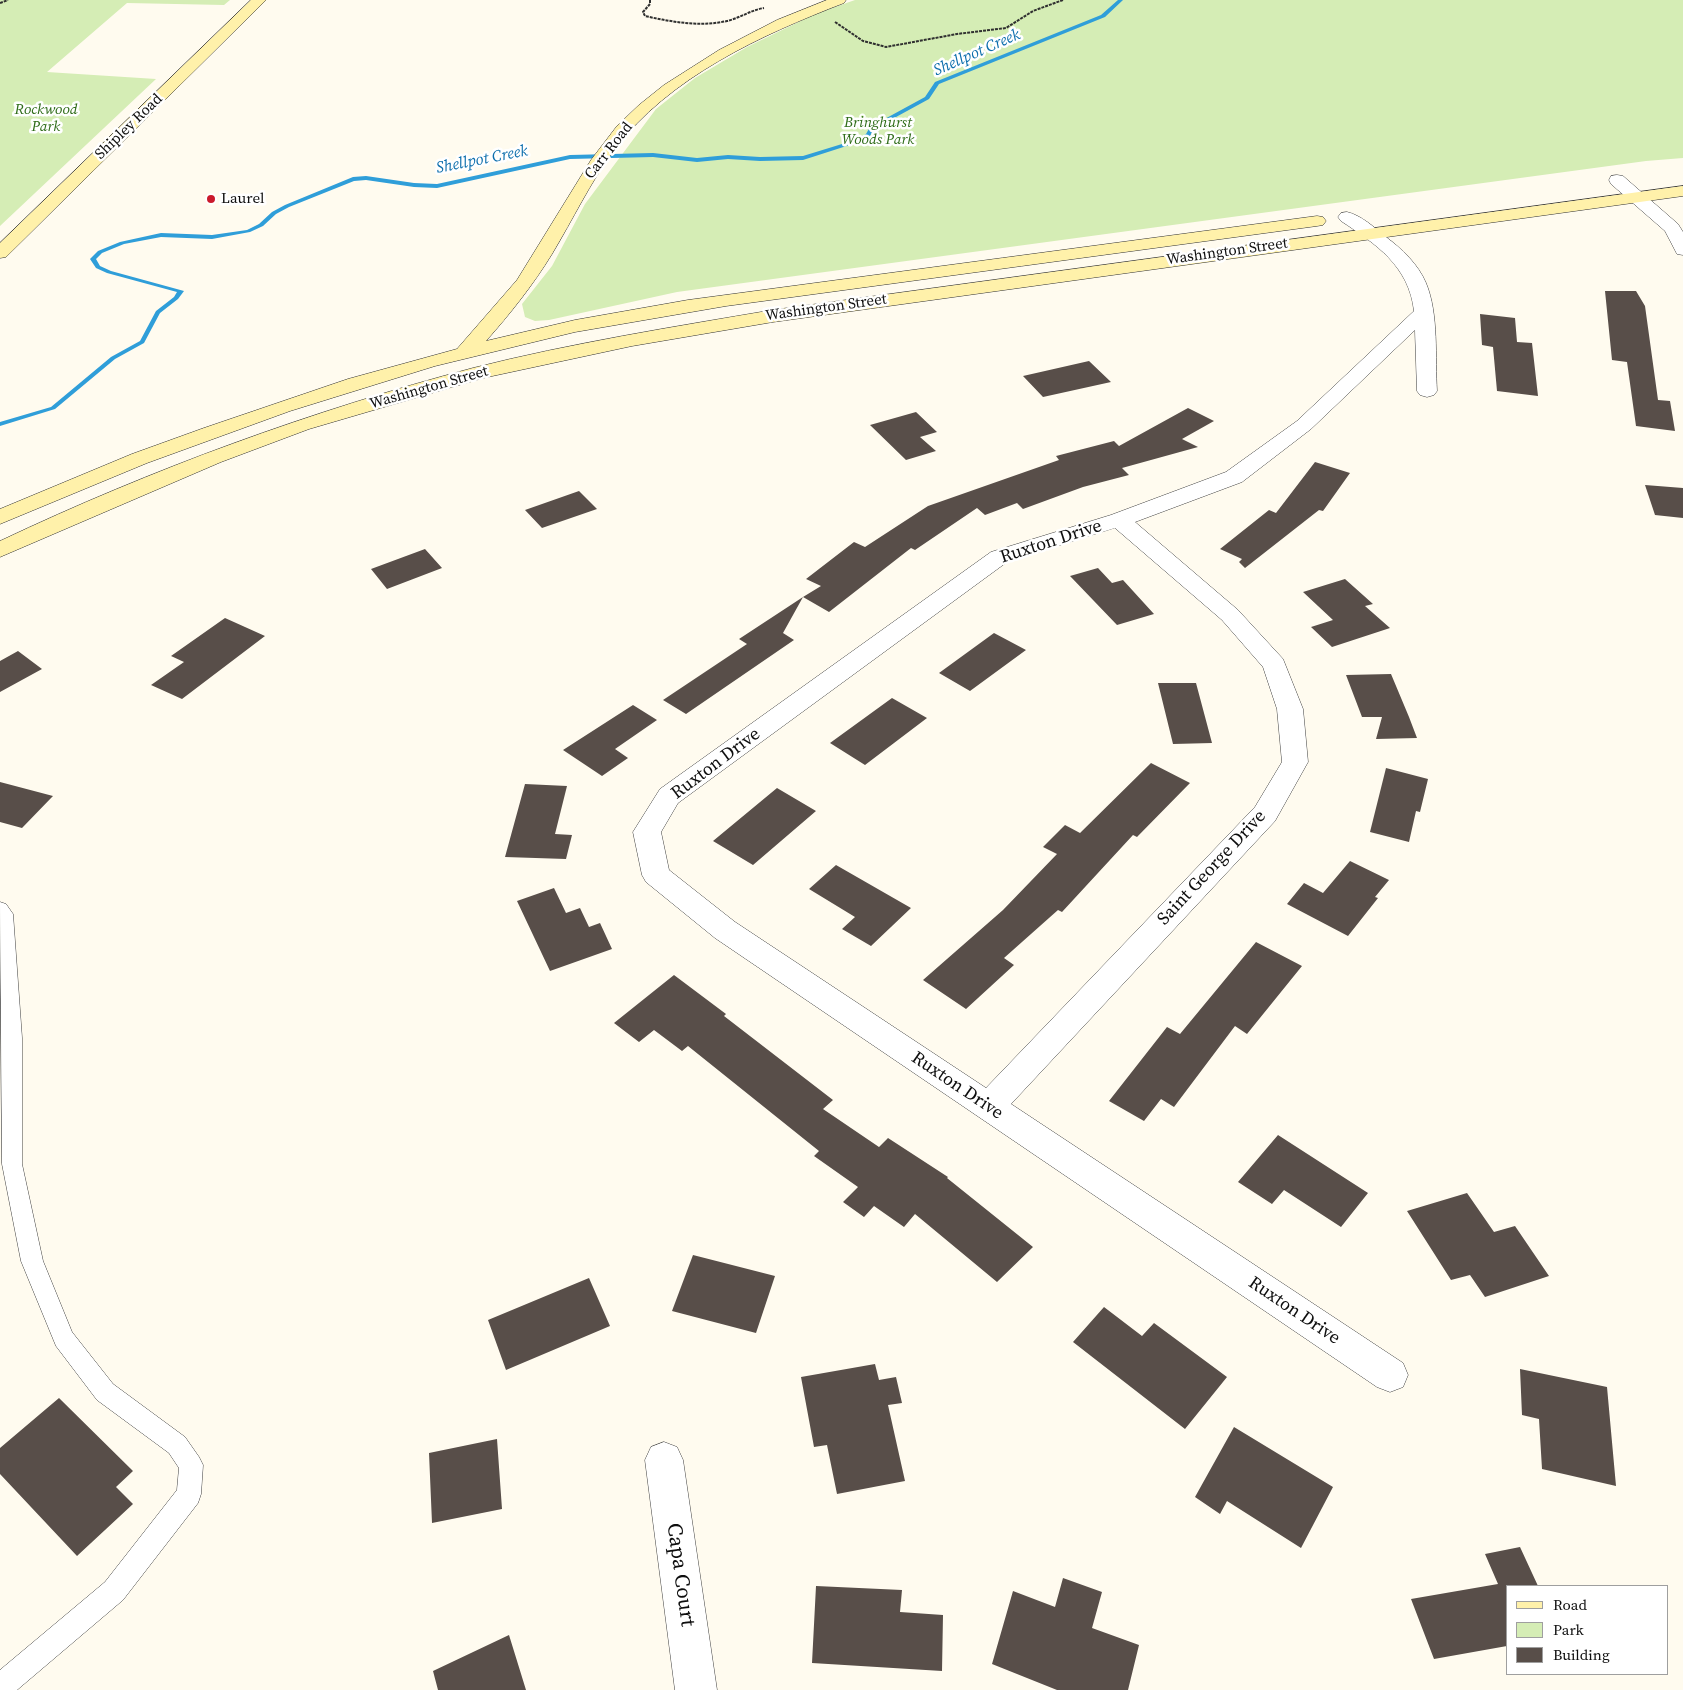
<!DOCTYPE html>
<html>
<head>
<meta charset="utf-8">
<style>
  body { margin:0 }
  #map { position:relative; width:1683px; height:1690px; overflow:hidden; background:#fffbef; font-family:"Source Serif 4",serif }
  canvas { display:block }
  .legend { position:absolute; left:1506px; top:1585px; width:162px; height:90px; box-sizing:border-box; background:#fff; border:1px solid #9f9f9f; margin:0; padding:6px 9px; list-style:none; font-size:15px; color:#0e0e0e }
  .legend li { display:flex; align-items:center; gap:10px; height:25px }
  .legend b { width:25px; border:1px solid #9f9f9f }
</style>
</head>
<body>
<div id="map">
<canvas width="1683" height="1690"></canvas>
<ul class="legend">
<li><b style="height:6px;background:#fff1aa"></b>Road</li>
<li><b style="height:14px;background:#d5edb5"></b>Park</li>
<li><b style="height:14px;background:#584e49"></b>Building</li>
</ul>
</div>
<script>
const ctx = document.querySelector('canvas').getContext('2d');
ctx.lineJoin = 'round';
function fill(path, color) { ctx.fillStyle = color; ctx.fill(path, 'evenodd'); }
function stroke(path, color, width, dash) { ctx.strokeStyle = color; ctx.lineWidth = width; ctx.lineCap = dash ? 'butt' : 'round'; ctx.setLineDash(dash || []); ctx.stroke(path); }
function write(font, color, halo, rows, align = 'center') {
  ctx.font = font + ' "Source Serif 4",serif'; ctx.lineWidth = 5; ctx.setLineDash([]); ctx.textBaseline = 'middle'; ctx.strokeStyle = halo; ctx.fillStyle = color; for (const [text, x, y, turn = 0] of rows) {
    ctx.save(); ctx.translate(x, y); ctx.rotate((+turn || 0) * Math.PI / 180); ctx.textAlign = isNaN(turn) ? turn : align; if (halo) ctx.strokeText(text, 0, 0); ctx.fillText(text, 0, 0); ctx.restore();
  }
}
fill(new Path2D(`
  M0,0H230L224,5L127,3L47,72L156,79L0,226Z
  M855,0H1683V158L1646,161L677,292L549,320L535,321L525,317L522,304L552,266L585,204L656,109L695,78L747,47L815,14Z`), '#d5edb5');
fill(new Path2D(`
  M1118,0H1123L1105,17L939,84L929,99L874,129L870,136L859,142L803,160L760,161L728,159L697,162L653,157L570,159L437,188L414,187L366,180L354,181L289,207L276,214L263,226L250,232L212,239L161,237L124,244L102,253L96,259L100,266L111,271L184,291L178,299L160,313L144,343L115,359L55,409L0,426V422L51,407L111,357L140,341L156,311L174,297L177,292L107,273L96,268L90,259L98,251L120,242L161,233L212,235L247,230L259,224L272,212L285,205L353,177L366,176L414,183L437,184L570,155L653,153L697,158L728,155L760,157L803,156L855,140L866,134L870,127L925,97L935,82L1101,15Z`), '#2f9ed9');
fill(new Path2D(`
  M1605,291H1636L1645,306L1658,400L1670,401L1675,431L1636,426L1627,362L1612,360Z
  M1480,314L1515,318L1517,342L1532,343L1538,396L1497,391L1493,347L1482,345Z
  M1089,361L1111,382L1043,397L1023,376Z
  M1188,408L1214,421L1182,439L1198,447L1122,468L1129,475L1083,487L1023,509L1017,503L985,515L977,508L915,550L911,548L829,612L803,597L821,586L806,579L854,542L865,547L928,506L1059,460L1056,456L1114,441L1119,446Z
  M916,412L937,432L920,437L936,451L906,460L870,425Z
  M1315,462L1350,473L1323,511L1319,510L1245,568L1239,562L1242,559L1220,549L1269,510L1276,513Z
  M1645,485L1683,488V518L1655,515Z
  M579,491L597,509L542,528L525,510Z
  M425,549L442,568L387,589L371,569Z
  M1098,568L1112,583L1123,580L1154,614L1117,625L1070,576Z
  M1345,579L1373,604L1365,606L1390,628L1332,647L1311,627L1333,620L1303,592Z
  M803,597L783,633L794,640L686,714L663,700L747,644L739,639Z
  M225,618L265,636L182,699L151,685L184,662L171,656Z
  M994,633L1026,650L970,691L939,673Z
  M18,651L42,669L0,692V661Z
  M1391,674L1409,717L1417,738L1376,739L1382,717H1362L1346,675Z
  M1158,683H1196L1212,743L1173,744Z
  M892,698L927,718L865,765L830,743Z
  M633,705L657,720L615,749L628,758L602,776L563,750Z
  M1151,763L1190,783L1137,837L1133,835L1062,912L1058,910L1004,958L1014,965L966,1009L923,980L1003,910L1057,854L1043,847L1065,825L1080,833Z
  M1386,768L1428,779L1420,812L1416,811L1409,842L1370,832Z
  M0,782L53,796L22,828L0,822Z
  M525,784L567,786L555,834L572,835L566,859L505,857Z
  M777,788L816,811L753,865L713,841Z
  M1350,861L1389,880L1375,897L1378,898L1348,936L1287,904L1304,883L1323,893Z
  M836,865L911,908L871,946L842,929L855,917L809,889Z
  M554,888L566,913L580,908L589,927L600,923L612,949L550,971L517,901Z
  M1256,942L1302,966L1247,1034L1235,1026L1174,1107L1161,1099L1144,1121L1109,1101L1167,1027L1180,1034Z
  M674,975L726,1014L724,1016L833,1100L823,1109L879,1147L888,1138L948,1177L947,1178L1033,1247L997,1282L915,1214L904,1227L874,1206L864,1217L843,1202L858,1187L814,1156L819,1151L688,1046L682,1051L654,1030L639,1042L614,1023Z
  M1278,1135L1368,1193L1341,1227L1284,1190L1272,1204L1238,1182Z
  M1467,1193L1494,1232L1515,1226L1549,1276L1485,1297L1470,1275L1451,1280L1407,1211Z
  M693,1255L775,1276L756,1333L672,1311Z
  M589,1278L610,1326L506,1370L488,1320Z
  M1104,1307L1142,1336L1154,1323L1227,1377L1185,1429L1073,1342Z
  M875,1364L879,1380L896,1377L902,1403L888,1405L905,1481L837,1494L827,1445L814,1447L801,1377Z
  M1520,1369L1607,1387L1616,1486L1542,1469L1539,1419L1522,1415Z
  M59,1398L133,1471L116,1487L133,1504L77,1556L0,1474V1448Z
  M1234,1427L1333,1487L1301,1548L1227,1501L1220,1514L1195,1497Z
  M497,1439L502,1509L432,1523L429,1453Z
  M1520,1547L1538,1586H1507V1646L1434,1659L1411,1599L1498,1584L1485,1554Z
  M1063,1578L1102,1592L1092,1628L1139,1645L1128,1690H1057L992,1664L1013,1591L1055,1607Z
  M816,1586L902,1590L900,1612L943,1615L942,1671L812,1663Z
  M509,1635L526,1690H438L433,1671Z`), '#584e49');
const lane = new Path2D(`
  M0,902L6,904L13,914L22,1038V1164L43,1261L72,1332L113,1384L185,1437L199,1457L203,1465L201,1494L198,1503L123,1600L17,1690H0V1670L105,1582L177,1490L179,1468L169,1453L97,1400L56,1346L21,1261L2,1164Z`);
const street = new Path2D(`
  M1617,175L1623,176L1678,224L1683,232V255L1677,254L1665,231L1611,184L1609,180L1611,176Z
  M1347,212C1361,215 1375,228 1386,237C1402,249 1418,264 1426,283C1439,314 1435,358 1437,391L1434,395L1427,397L1420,395L1417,391L1415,330L1311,429L1242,482L1135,522L1238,610L1283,659L1303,709L1308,762L1275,821L1011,1104L1403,1363L1408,1375L1403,1387L1390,1392L1377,1387L715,938L646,882L642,875L633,832L660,789L991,552L1111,515L1226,472L1297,421L1414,311C1409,266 1376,244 1341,221L1338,217L1341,213ZM1115,528L1222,620L1263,667L1277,709L1282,762L1255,807L986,1088L735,922L669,870L661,832L678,803L1007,562Z
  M664,1442L677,1447L683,1460L717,1690H675L645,1460L651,1447Z`);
const secondary = new Path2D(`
  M251,0H266L6,257L0,258V243Z
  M827,0H846L844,3C761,35 669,77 614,150C590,183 573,219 552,254C533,285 510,314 486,341L575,320L688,300L1317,216L1323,217L1326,221L1323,225L1317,226L726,306L575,332L435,366L290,411L147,463L0,524V509L132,454L204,428L348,379L457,349L517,280L591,160L617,126L639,105L664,85L719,50L777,20Z
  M1683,186V196L773,322L632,346L483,378L309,429L221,462L0,557V541C152,469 311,411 473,368C572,343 673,327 773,310Z`);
stroke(lane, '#414141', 1);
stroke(street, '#414141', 1);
stroke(secondary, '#303030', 1);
stroke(new Path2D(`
  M650,0V4L643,12L645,16C672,22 700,27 727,21C740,18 751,10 764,8
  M0,3L8,0
  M835,22L863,41L886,47L957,34L1006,28L1033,11L1063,0`), '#303030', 2, [3, 1]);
fill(lane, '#fff');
fill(street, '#fff');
fill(secondary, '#fff1aa');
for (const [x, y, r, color] of [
  [211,199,5,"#cb192b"]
]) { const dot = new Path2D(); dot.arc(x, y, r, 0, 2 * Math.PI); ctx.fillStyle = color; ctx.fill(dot); stroke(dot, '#fff', 2); }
write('italic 15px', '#2e6c18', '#fff', [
  ["Rockwood",46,110],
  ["Park",46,127],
  ["Bringhurst",878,123],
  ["Woods Park",878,140]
]);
write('15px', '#0e0e0e', '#fff', [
  ["Shipley Road",129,127,-44],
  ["Carr Road",609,151,-52],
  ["Washington Street",1227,252,-8],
  ["Washington Street",826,308,-8],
  ["Washington Street",429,388,-16]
]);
write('15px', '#0e0e0e', '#fff', [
  ["Laurel",221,199]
], 'left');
write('italic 16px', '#0c6eac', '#fff', [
  ["Shellpot Creek",977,53,-24],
  ["Shellpot Creek",482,160,-11]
]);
write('18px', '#0e0e0e', '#fff', [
  ["Ruxton Drive",1051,542,-18],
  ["Ruxton Drive",716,764,-37],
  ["Saint George Drive",1212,868,-47],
  ["Ruxton Drive",957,1086,34],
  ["Ruxton Drive",1294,1311,34]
]);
write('21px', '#0e0e0e', '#fff', [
  ["Capa Court",680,1575,82]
]);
</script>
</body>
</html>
